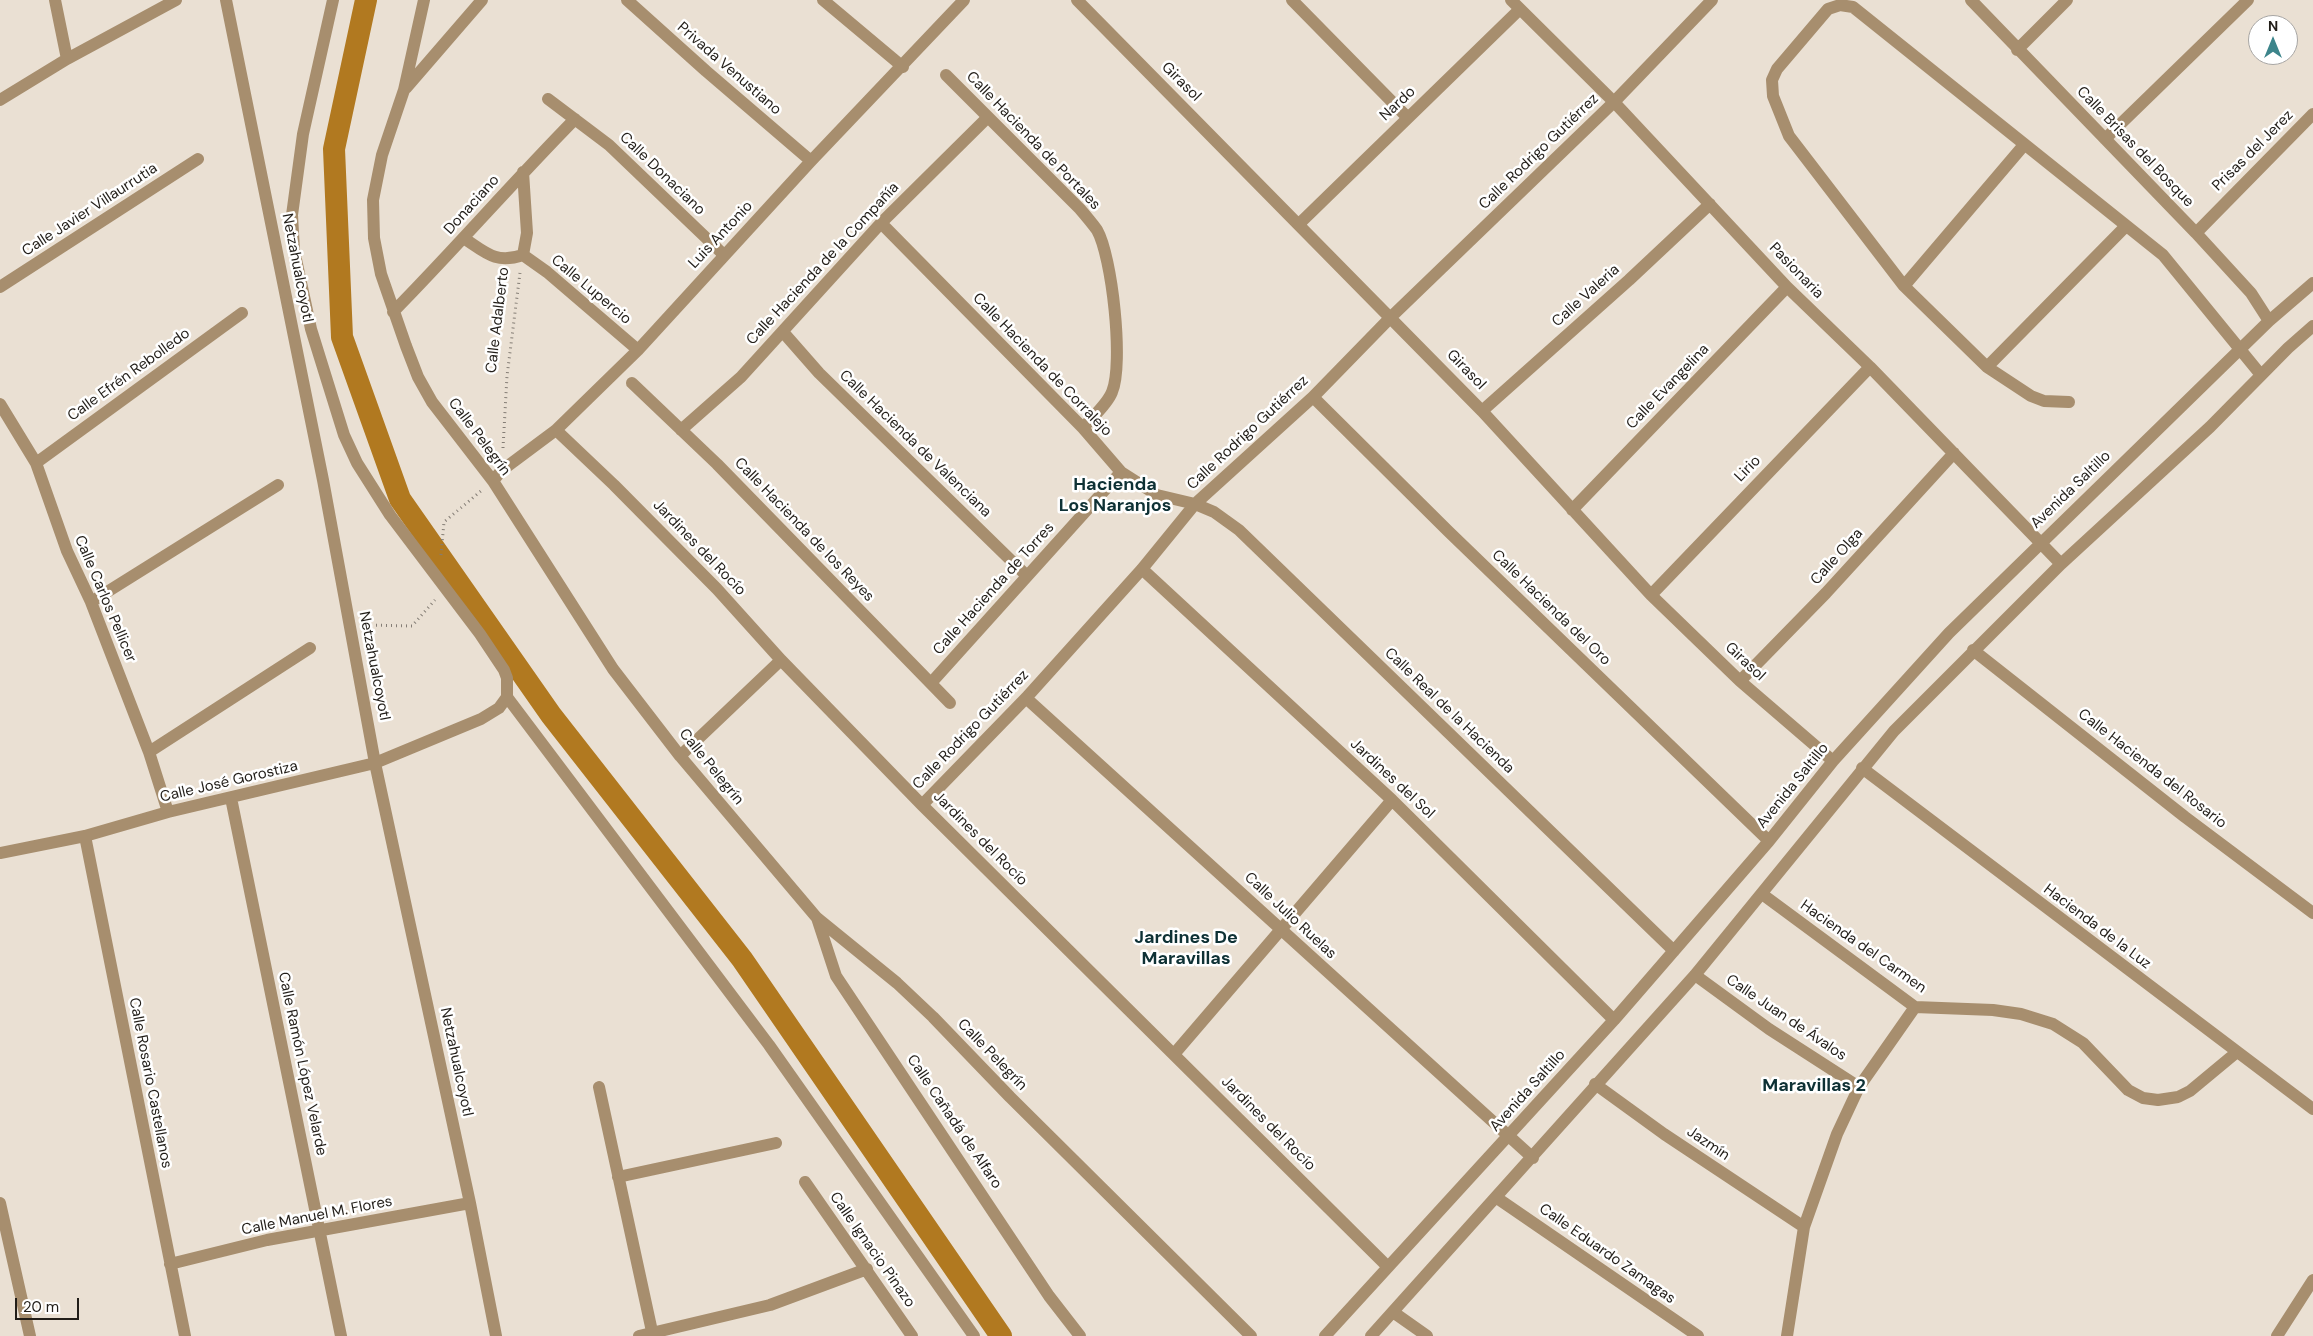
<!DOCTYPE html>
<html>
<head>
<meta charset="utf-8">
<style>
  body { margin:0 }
  #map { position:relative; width:2313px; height:1336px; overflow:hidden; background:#eae0d3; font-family:"DM Sans",sans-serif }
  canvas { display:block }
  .north { position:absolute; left:2248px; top:15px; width:50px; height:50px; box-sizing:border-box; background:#fff; border:1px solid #a7a5a3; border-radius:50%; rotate:0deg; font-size:14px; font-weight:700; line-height:20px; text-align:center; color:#221e19 }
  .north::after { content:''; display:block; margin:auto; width:18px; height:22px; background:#3d858b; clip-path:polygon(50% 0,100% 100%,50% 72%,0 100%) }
  .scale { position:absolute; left:15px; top:1298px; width:64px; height:22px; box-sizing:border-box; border:2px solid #221e19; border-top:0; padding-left:6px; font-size:15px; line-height:18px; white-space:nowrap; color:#221e19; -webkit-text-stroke:4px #fff; paint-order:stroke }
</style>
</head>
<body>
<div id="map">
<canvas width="2313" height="1336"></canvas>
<div class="north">N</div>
<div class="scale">20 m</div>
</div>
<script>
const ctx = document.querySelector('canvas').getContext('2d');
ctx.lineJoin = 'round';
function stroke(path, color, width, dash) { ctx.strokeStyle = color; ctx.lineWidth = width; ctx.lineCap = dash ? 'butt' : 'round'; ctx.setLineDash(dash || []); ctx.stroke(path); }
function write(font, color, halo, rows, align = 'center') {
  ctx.font = font + ' "DM Sans",sans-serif'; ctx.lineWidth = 5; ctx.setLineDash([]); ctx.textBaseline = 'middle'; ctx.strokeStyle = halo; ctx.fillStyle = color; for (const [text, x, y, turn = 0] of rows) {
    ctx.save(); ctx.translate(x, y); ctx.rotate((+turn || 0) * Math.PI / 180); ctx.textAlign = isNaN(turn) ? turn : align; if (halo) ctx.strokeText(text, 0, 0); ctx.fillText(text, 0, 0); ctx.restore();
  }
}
stroke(new Path2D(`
  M366,0L334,149L342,337L400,499L551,715L742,959L1001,1336`), '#b17920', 22);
stroke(new Path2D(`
  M503,448L507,376L520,273
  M441,555L444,522L481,491
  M366,625L412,626L435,600`), '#847d75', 3, [1, 4]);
stroke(new Path2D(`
  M55,0L67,59
  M226,0L323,480L375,763L470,1203L496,1336
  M424,0L404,90L382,155L373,200L374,238L381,274L406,346L418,377L432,402L493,481L613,669L680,756L817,918L897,983L933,1017L1010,1097L1251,1336
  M627,0L706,71L811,161
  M823,0L903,67
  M1077,0L1482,411L1651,595L1740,681L1833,761
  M1292,0L1407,117
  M1511,0L1614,102L1787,287L1870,367L2061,564
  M1971,0L2196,233L2251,293L2269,321
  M2017,50L2067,0
  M946,75L1080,209C1086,216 1092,223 1097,230C1112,256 1124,364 1112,392C1107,405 1092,417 1083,428
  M406,88L482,0
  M548,99L609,145L724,255
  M0,100L67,59L176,0
  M2105,139L2248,0
  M2024,145L1904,286L1987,367L2031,396L2044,401L2069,402
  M881,223L1083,428L1121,472L1157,495L1195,504L1214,512L1239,530L1674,951
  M1299,224L1520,9
  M2196,233L2313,114
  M465,239C486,253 496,264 523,255
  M523,255L547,272L638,350
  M523,255L527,233L523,172
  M1904,286L1789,136L1773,96L1772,80L1777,69L1828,9L1840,5L1853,7L2163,255L2261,375
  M0,287L198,159
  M393,312C455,249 513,182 575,119
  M783,332L819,373L1027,576
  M1987,367L2126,226
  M632,383L717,464L950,703
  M1313,397L1448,531L1769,841
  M0,404L36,463L67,551L91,602L149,752L168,812
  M1482,411L1629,280L1710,204
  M556,430L614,485L717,589L781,660L922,805L1387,1266
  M681,430L741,377L881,223L987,118
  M36,463L242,313
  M493,481L501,471L556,430L638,350L811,161L964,0
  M1572,510L1787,287
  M1142,569L1392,800L1614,1020
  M1651,595L1870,367
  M91,602L278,485
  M1973,650L2185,817L2313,913
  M1740,681L1826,593L1954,453
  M931,683L1121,472
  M507,697L769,1045L974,1336
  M1026,698L1533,1158
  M149,752L310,648
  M680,756L781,660
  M1862,768L2313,1109
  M231,798L341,1336
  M922,805L1026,698L1142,569L1195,504L1313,397L1391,317L1614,102L1712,0
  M85,836L185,1336
  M0,853L85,836L168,812L375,763L481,719L499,708L507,697V678L504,670L480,634L390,515L357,463L344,435L311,329L294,250L292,215L303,134L333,0
  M1762,894L1915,1007L1993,1010L2021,1014L2053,1024L2083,1043L2128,1090L2143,1098L2158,1100L2178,1097L2190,1091L2237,1052
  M817,918L836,976L1049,1296L1080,1336
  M1695,975L1769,1029L1859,1087
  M1175,1053L1392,800
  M1595,1084L1664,1134L1804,1227
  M599,1087L653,1336
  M618,1177L776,1143
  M805,1182L912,1336
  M1497,1198L1698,1336
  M0,1203L30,1336
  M170,1264L267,1240L470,1203
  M1393,1312L1427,1336
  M639,1336L770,1305L867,1269
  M1325,1336L1614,1020L1769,841L1833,761L1949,633L2269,321L2313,283
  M1371,1336L1695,975L1894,731L2061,564L2210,427L2288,348L2313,326
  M1787,1336L1804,1227L1837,1134L1859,1087L1915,1007
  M2277,1336L2313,1280`), '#a78e6e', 12);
write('15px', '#221e19', '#fff', [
  ["Privada Venustiano",729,69,41],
  ["Girasol",1181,82,45],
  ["Nardo",1398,104,-43],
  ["Calle Hacienda de Portales",1033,141,46],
  ["Calle Brisas del Bosque",2135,147,46],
  ["Prisas del Jerez",2253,151,-45],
  ["Calle Rodrigo Gutiérrez",1539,152,-44],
  ["Calle Donaciano",662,174,44],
  ["Donaciano",472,205,-48],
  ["Calle Javier Villaurrutia",90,210,-33],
  ["Luis Antonio",721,235,-47],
  ["Calle Hacienda de la Compañía",823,264,-47],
  ["Netzahualcoyotl",297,268,79],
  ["Pasionaria",1796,271,46],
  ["Calle Lupercio",591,290,40],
  ["Calle Valeria",1586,296,-42],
  ["Calle Adalberto",498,320,-83],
  ["Calle Hacienda de Corralejo",1042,365,46],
  ["Girasol",1466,370,46],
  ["Calle Efrén Rebolledo",129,375,-36],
  ["Calle Evangelina",1668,387,-46],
  ["Calle Rodrigo Gutiérrez",1248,433,-43],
  ["Calle Pelegrín",479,437,53],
  ["Calle Hacienda de Valenciana",915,444,44],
  ["Lirio",1748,469,-46],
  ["Avenida Saltillo",2071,490,-44],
  ["Calle Hacienda de los Reyes",804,530,46],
  ["Jardines del Rocío",699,548,46],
  ["Calle Olga",1837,557,-48],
  ["Calle Hacienda de Torres",994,589,-48],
  ["Calle Carlos Pellicer",105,599,67],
  ["Calle Hacienda del Oro",1551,608,44],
  ["Girasol",1745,662,43],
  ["Netzahualcoyotl",374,666,79],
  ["Calle Real de la Hacienda",1449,711,44],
  ["Calle Rodrigo Gutiérrez",971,730,-46],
  ["Calle Pelegrín",711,767,51],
  ["Calle Hacienda del Rosario",2152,769,38],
  ["Jardines del Sol",1392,779,43],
  ["Calle José Gorostiza",229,782,-13],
  ["Avenida Saltillo",1793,786,-51],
  ["Jardines del Rocío",980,839,45],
  ["Calle Julio Ruelas",1290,916,43],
  ["Hacienda de la Luz",2097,927,37],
  ["Hacienda del Carmen",1863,947,35],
  ["Calle Juan de Ávalos",1786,1018,34],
  ["Calle Pelegrín",992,1055,46],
  ["Netzahualcoyotl",456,1062,78],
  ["Calle Ramón López Velarde",302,1064,78],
  ["Calle Rosario Castellanos",150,1083,79],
  ["Avenida Saltillo",1528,1091,-48],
  ["Calle Cañadá de Alfaro",954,1122,56],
  ["Jardines del Rocío",1268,1124,45],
  ["Jazmín",1708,1144,34],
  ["Calle Manuel M. Flores",317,1216,-11],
  ["Calle Ignacio Pinazo",872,1250,55],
  ["Calle Eduardo Zamagas",1607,1254,35]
]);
write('bold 18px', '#0e3135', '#fff', [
  ["Hacienda",1115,485],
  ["Los Naranjos",1115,506],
  ["Jardines De",1186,938],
  ["Maravillas",1186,959],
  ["Maravillas 2",1814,1086]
]);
</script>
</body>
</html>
